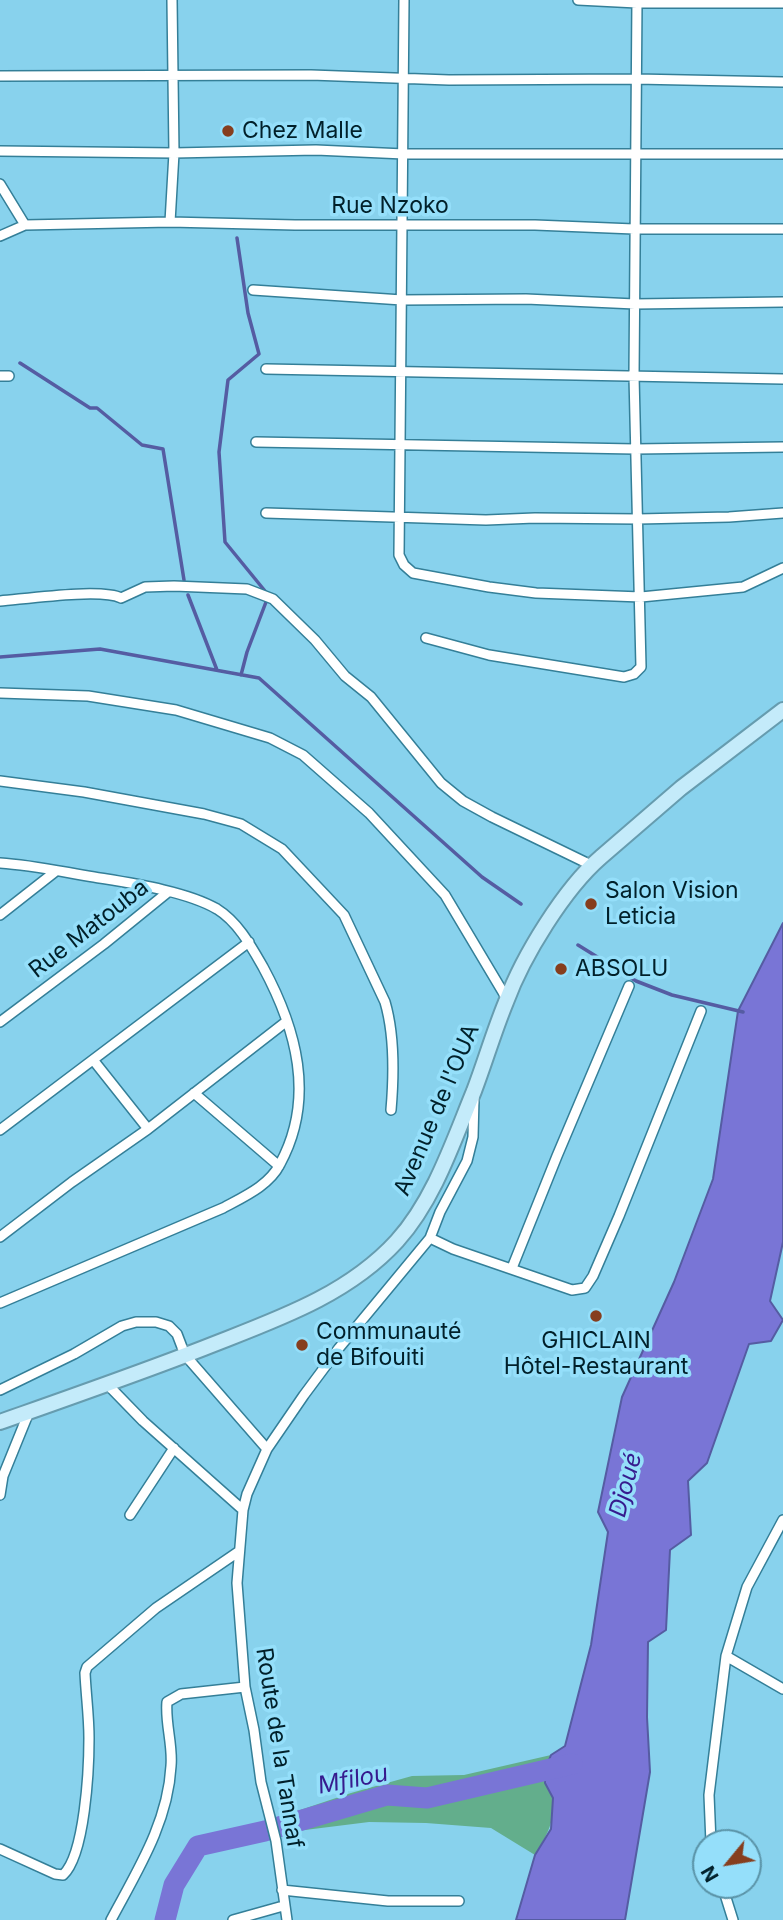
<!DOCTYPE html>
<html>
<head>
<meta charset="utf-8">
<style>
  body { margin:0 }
  #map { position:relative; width:783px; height:1920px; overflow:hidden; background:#88d2ed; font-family:Inter,sans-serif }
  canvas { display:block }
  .north { position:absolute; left:692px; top:1829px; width:70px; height:70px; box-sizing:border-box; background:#95dffa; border:2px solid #5a93a7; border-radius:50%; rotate:240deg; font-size:19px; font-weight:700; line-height:28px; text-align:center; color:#01202a }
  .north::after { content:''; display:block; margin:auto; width:24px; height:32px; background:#863e1e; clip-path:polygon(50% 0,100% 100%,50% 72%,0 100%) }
</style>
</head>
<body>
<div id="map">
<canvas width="783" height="1920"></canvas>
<div class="north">N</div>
</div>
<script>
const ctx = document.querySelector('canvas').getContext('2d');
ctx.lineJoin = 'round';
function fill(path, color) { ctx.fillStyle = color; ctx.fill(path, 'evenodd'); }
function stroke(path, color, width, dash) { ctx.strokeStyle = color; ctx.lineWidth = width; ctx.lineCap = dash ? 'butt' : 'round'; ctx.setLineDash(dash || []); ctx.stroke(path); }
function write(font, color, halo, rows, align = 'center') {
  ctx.font = font + ' Inter,sans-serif'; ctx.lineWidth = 7; ctx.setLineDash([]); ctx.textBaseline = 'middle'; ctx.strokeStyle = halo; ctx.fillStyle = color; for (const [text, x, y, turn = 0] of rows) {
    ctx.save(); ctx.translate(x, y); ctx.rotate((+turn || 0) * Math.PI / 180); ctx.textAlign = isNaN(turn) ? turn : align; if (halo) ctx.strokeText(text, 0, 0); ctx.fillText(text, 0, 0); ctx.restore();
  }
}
fill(new Path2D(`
  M551,1755C542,1780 551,1775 553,1798C556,1820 546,1837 535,1855L491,1828L426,1823L369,1822L281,1833L279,1817L351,1793L412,1776L464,1775Z`), '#63ae8c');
const water = new Path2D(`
  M783,923V1242L770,1301L783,1320L771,1341L749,1344L707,1463L688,1481L691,1535L670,1550L666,1630L648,1642L647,1717L650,1772L625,1920H516L535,1855L551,1829L553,1798L545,1783V1770L551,1755L565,1746L591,1645L608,1532L598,1512L622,1397L674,1282L713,1179L738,1011Z`);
fill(water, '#7975d6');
stroke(water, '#555ca2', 2);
stroke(new Path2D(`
  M237,238L248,313L259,354L228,380L219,452L225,542L265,591
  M20,363L90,408H97L142,445L163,449L184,580
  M188,595L217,670
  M0,657L100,649L259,678L482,877L521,904
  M241,675L247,652L266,602
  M578,945L636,981L672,995L743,1012`), '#555ca2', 3.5);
stroke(new Path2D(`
  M165,1920L174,1885L198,1846L265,1831L387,1795L427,1798L572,1764`), '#7975d6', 21);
const minor = new Path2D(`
  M404,0L399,555L404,565L413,573L489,587L536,593L641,597L743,587L783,568
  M578,0L637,3H783
  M0,76L311,75L449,80L636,79L783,82
  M0,151L174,153L316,150L404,154H783
  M0,184L25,225
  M170,222L174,153L172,0
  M0,236L25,225L170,222L295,225H535L634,229H783
  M253,290L402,300L526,299L635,304L783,302
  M266,369L783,379
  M0,376H9
  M256,442L635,449L783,447
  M266,513L486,520L535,518L638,519L729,517L783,513
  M0,601C25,599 101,588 121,598L145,587L174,586L247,589L273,599L315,640L345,676L371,697L441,783L463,801L492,817L591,865
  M426,638L489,655L624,677L634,674L641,667L634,376L637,0
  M0,693L88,696L176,710L270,738L303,755L369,813L445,895L507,999
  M0,781L84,792L204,814L241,824L282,849L344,915L385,1002C395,1036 394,1075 391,1110
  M0,863C32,865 63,872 94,877C130,883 186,891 217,909C238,922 251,946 263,967C296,1028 316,1098 280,1164C269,1186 243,1197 223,1208L0,1303
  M0,915L56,871
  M0,1022L104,944L168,892
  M94,1061L148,1129
  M194,1093L279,1166
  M0,1130L249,942
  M0,1237L72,1182L148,1129L287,1021
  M430,1238L453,1249L572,1290L585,1288L593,1276L619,1216L701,1011
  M512,1268L557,1156L629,986
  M107,1384L143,1421L243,1510
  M0,1390L74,1354L122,1326L136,1322H156L169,1326L177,1334L185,1355L267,1449
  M0,1495L3,1476L29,1412
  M130,1515L174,1448
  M726,1656L783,1689
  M711,1843L709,1795L726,1656L747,1587L783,1520
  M0,1849L55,1874L63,1875C85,1855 89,1769 89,1738C89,1716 86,1695 85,1673L87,1667L156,1608L238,1552
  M722,1885L733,1920
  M282,1890L388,1901H459
  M111,1920C137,1871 168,1823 171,1766C173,1745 165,1723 167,1702L181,1694L245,1687
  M233,1920L283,1906
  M287,1920L276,1841L261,1782L254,1730L245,1687L237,1583L243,1510L247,1494L267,1449L304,1395L339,1348L430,1238L440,1212L467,1161L473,1137L474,1098`);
const primary = new Path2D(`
  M0,1422C68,1398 137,1374 204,1348C272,1321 346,1297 397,1241C434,1200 453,1142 474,1091C485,1062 494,1031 506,1002C523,956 564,889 601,857L681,788L783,710`);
stroke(minor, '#347f98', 12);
stroke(primary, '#669caf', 18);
stroke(minor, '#fff', 9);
stroke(primary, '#c4ebfa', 14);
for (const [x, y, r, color] of [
  [228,131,7,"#863e1e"],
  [591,904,7,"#863e1e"],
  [561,969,7,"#863e1e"],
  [596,1316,7,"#863e1e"],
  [302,1345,7,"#863e1e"]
]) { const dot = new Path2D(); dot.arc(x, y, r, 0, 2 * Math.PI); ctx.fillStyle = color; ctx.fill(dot); stroke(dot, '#95dffa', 2.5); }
write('23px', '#01202a', '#95dffa', [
  ["Chez Malle",242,131],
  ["Salon Vision",605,891],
  ["Leticia",605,917],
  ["ABSOLU",575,969],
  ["Communauté",316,1332],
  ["de Bifouiti",316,1358],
  ["GHICLAIN",596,1341,"center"],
  ["Hôtel-Restaurant",596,1367,"center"]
], 'left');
write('23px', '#01202a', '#95dffa', [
  ["Rue Nzoko",390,206],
  ["Rue Matouba",89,929,-38],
  ["Avenue de l'OUA",437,1110,-67],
  ["Route de la Tannaf",279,1748,81]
]);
write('italic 24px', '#361b8e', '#95dffa', [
  ["Djoué",626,1485,-75],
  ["Mfilou",353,1780,-11]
]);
</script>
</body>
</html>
